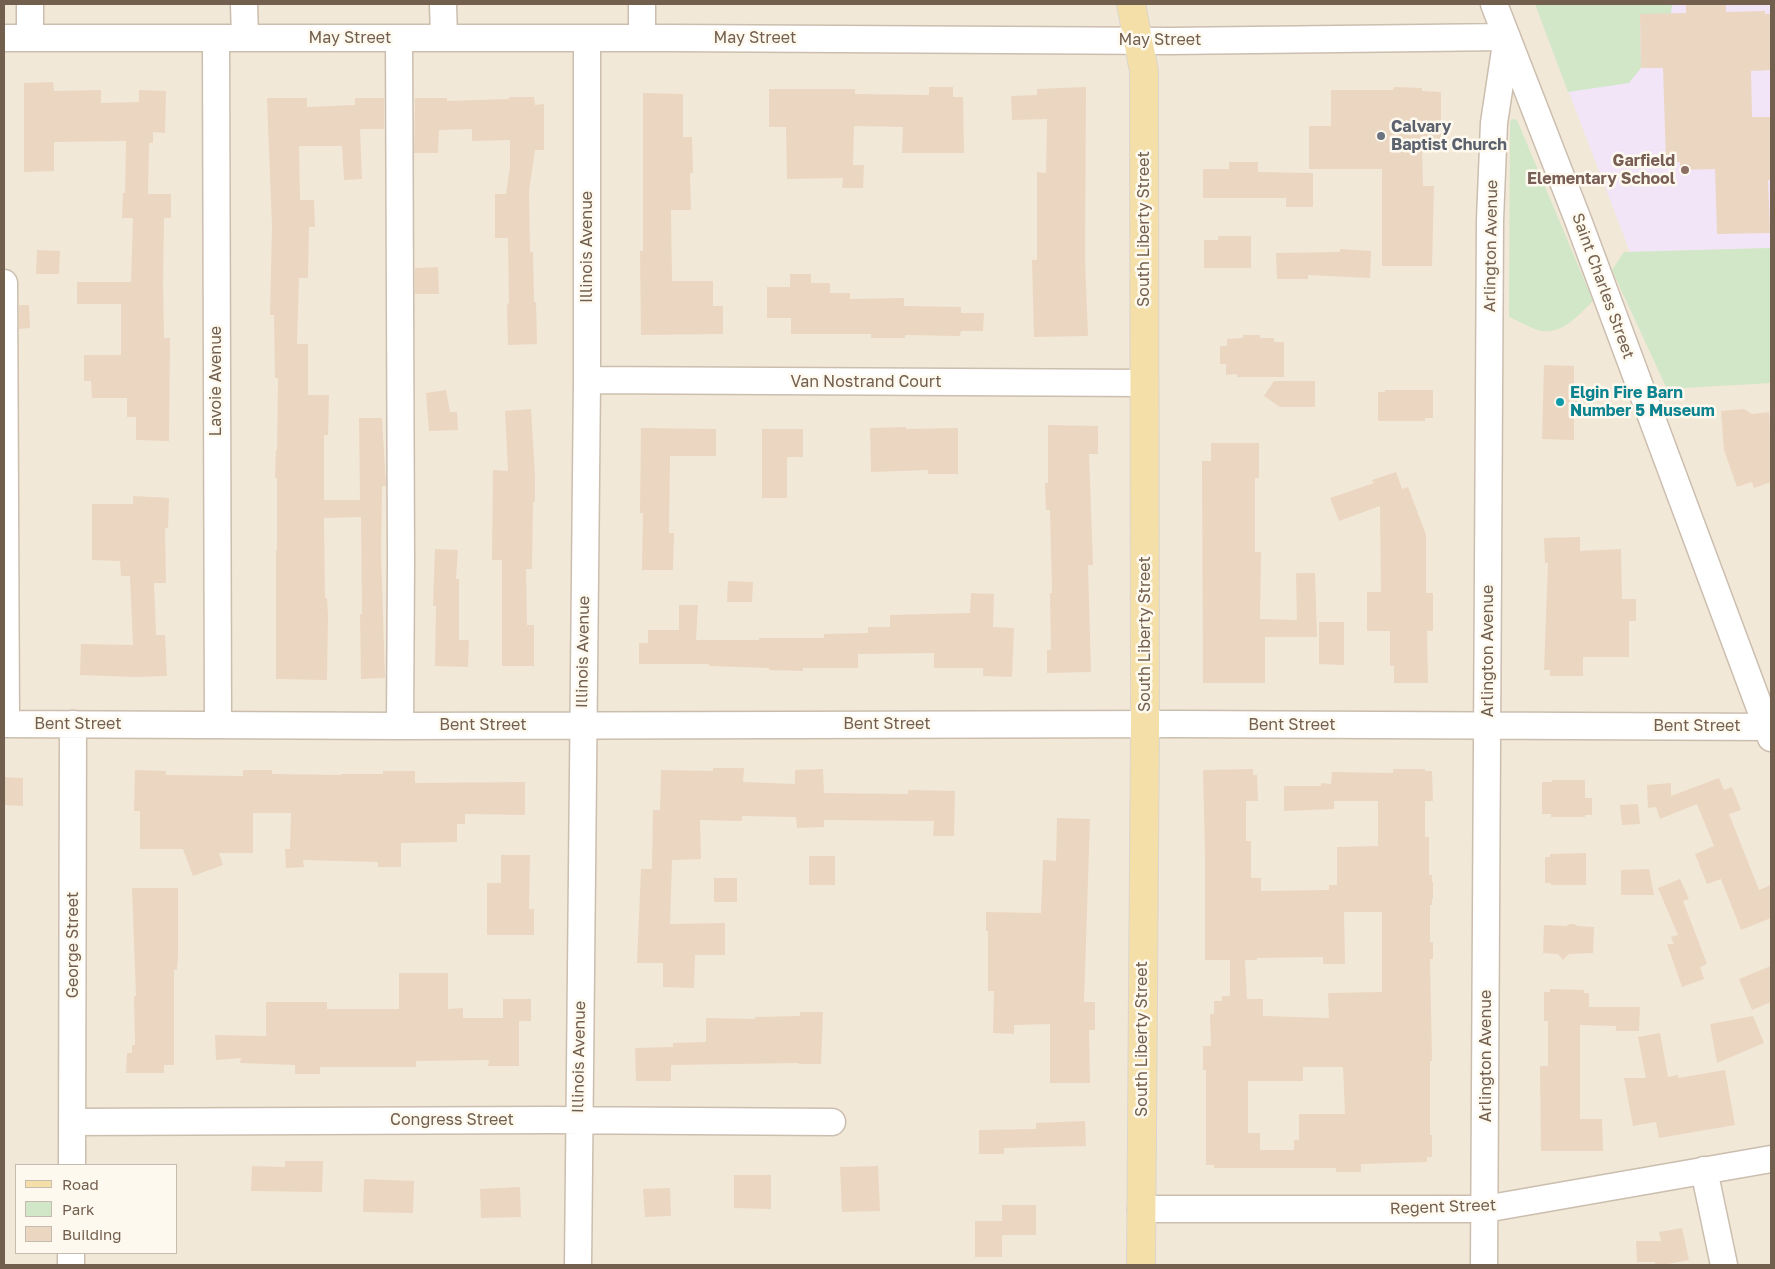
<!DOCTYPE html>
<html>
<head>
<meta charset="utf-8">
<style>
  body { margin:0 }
  #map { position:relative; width:1775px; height:1269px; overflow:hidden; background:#fbf6e8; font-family:"Golos Text",sans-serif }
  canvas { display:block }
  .frame { position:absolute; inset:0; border:5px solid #735f4e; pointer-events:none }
  .legend { position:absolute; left:15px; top:1164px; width:162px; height:90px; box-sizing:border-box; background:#fdf9ef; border:1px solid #c6bbaf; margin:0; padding:6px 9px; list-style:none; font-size:15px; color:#735f4e }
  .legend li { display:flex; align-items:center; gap:10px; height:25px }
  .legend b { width:25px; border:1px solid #c6bbaf }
</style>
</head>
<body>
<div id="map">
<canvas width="1775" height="1269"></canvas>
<div class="frame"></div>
<ul class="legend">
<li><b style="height:6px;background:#f3dfa7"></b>Road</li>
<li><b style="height:14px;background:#d1e7c8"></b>Park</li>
<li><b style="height:14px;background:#ebd6c1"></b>Building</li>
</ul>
</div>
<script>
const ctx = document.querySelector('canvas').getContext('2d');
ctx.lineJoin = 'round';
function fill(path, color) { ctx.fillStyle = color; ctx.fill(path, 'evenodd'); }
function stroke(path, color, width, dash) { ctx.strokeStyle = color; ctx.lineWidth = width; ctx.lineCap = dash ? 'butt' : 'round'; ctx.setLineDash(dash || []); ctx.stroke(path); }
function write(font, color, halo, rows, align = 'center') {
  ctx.font = font + ' "Golos Text",sans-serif'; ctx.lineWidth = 5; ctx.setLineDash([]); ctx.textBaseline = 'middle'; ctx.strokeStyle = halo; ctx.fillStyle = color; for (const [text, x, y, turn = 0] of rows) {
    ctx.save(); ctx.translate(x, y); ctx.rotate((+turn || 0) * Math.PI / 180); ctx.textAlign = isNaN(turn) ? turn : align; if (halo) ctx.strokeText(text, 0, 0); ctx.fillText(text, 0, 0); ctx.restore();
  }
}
fill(new Path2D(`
  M4,4H1771V1265H4ZM16,1165H176V1253H16Z`), '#f2e8d7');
fill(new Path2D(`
  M1535,4H1771V248L1630,252Z`), '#f2e5f7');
fill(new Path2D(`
  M1535,4H1672L1671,14L1640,15L1641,68L1629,83L1568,92Z
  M1512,119L1517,120L1593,301C1579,314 1564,334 1542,331C1531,329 1519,321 1509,317L1510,122Z
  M1771,248V383L1667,389L1612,270L1624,252Z`), '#d1e7c8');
fill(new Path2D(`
  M1700,4H1726V12L1765,11V14H1771V70L1751,71L1752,117H1771V180H1768L1770,233L1717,234L1715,169L1680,170V162H1666L1663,68H1641L1640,14L1686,13V5Z
  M53,82L54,91L101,90V103L139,102V90L166,91L165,133L153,132V143H149L148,194H171V218H164L163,283L164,338H170L169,441L136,440V417H127V398H92L91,381H84V355H121V304H77V282H131L133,218H122L123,193H125L126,141L54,142V171L24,172V83Z
  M929,87H953V97H963L964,153H902L903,127L854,126L853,165H864L863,188H842L843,178L787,179L786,127H769V89H855V94L929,95Z
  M1086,87L1085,259L1088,336L1034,337L1032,260H1037V172L1046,173L1047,119L1012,120L1011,96L1037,95V89Z
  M1394,87L1422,88V91L1441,92V146H1422L1423,186H1434L1432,266H1382V169H1309V126H1331V90H1393Z
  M643,93L683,94V137H692L693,173H690L691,210H671L672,281H713V306H723V334L641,335L640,251H643Z
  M509,97H534L535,105L544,104V150H535L529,191L530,252H533L534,302H536L537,344L508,345L507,304L509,303L508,238H495V194H506L510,167V140L472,141V129L439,130L438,153H414L415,98H447V101L509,99Z
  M267,98H307V107L355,105V98H384V129H360L362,179L344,180L342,146H299L300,200H314L315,227H309L308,278H299L297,344H308V395H329L328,435H324V500H360L359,418H382L386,486H382L381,553L385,678L361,679L360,614H362L361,517L324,518L325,598H327L328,615L327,680L276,679V550H277V478H275L276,450H277L278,378H275L274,315H270L272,227Z
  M1229,162H1258V172L1313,173V207H1286V198H1203V169H1229Z
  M1218,236H1251V268H1204V240H1218Z
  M1340,249L1371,251L1370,278L1308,275V279H1277L1276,253L1340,252Z
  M37,250L60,251L59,274H36Z
  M438,267L439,294H415V268Z
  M790,274H811V283H830V293H850V299L904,298V306L961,307V313H984L983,331H961L960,336L905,335V338H871V334H791V318H767V287H790Z
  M19,305H29L30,328L19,329Z
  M1243,335H1260V338H1274V342H1284V377H1237V374L1226,375V364H1220V346H1227V339L1243,338Z
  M1544,365L1574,366V393L1577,397V408L1574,410V440L1542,439Z
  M1274,381H1315V407H1280L1264,396Z
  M446,390L450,412H457L458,430L429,431L426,393Z
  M1385,390H1433V418H1425V421H1378V392H1385Z
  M531,409L535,476V502H533L532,569H526L527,625H534V666H502V560H492L493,470L508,471L505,411Z
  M1744,409L1752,414L1769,412L1771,445V482L1754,488L1752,482L1737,487L1724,450L1721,411Z
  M1048,425L1098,426V454H1089L1093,565H1088L1091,672L1047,673V650H1051L1050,593H1052L1050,510H1046L1045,483H1048Z
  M906,427V429L958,428V474H928V470L871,472L870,428Z
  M641,428L716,429V456H670L669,533H674L673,570H642L643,513H640Z
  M762,429H803V457H787V498H762Z
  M1211,443H1259V478H1255V552H1261L1260,619L1297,620L1296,573H1315L1317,637H1265V683H1203L1202,461H1211Z
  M1396,472L1402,489L1408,487L1426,535V593H1433V631H1427L1428,683H1394V666H1390V631H1367V592H1381L1380,506L1339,521L1330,498L1374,483L1372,480Z
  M133,496L169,498L168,528H165L166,583H154L156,635H165L167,676L135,677L80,675L81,644L133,645L130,576H121L120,561L92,560V504H133Z
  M1580,537V551L1621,549L1622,599H1636V621H1629V657H1583V676H1550V670H1544L1548,563H1545L1544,538Z
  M435,549L458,550L456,579H459V640H469L468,667L435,666L436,606H433Z
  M728,581L753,582L752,602H727Z
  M971,593L994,594L993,627L1014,628L1012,677L983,676V668H934V653L858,654V668H803V671L769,670V668L709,666V664H639V643H648V630H679V605H698L696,640H759V638H824V634L868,633V627H890V615L970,613Z
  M1319,622H1344V665L1319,664Z
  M713,768H744L743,782L795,784V770L823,769L824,793L908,794V790L955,791L954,836H933L934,821L824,820V827L797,828L796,817L742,816V821L700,820L701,859L672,860L670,924L725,923V955H695L694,988L663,987V963H637L641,869H652L653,810H660L661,770L713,771Z
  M1253,769V775H1257L1258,801H1246V841H1251V878H1261V891L1329,890V885H1337V847L1378,846V801H1334V809L1284,811V786H1321V783L1331,784L1332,772L1393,773V769H1425V771H1432L1433,801H1425V837H1429V875H1432V882H1433V899H1432V905H1430V942H1433V959H1430L1432,1061H1430V1135H1432V1157H1427V1162L1361,1164V1172H1336V1168H1214V1165H1206V1070H1203V1046H1211L1210,1014H1214V1001H1222V996H1230V960H1205V854L1203,770ZM1344,912H1382V992L1328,993L1329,1018L1263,1016V999H1247L1245,960H1257V958L1323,957V964H1345ZM1303,1067H1343L1345,1114H1299V1140H1294V1150H1260V1133H1248V1081H1303Z
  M135,770L166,771V775L243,776V770H272V774L341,775V774H383V771H415V783L525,782V815L465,814V824H457V842L401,843V867H378V862L303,860L304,867L286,868L285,849H290L291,813H253V853H219L223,865L193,876L183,849H140V811H134Z
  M4,777L23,778V806L4,805Z
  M1719,778L1724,790L1732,787L1741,810L1729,814L1759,890L1771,885V918L1741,930L1721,879L1707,884L1695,854L1714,846L1697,804L1660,819L1656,807L1648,808L1647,785L1671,783V796Z
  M1552,780H1585V798H1592V815H1585V817H1551V814H1542V782H1552Z
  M1638,804L1640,824L1622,825L1620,805Z
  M1057,818L1090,819L1084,1002H1095V1030H1089L1090,1083H1050V1024L1014,1025V1034L993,1033L994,991H988V931H986V912L1041,913L1043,860L1056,861Z
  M1586,853V885H1551V883H1545V857H1550V854Z
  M501,855H530L529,909H534V935H487V883H501Z
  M809,856H835V885H809Z
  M1649,869L1654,895H1621V870Z
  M714,878H737V902H714Z
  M1680,879L1689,899L1683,901L1707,964L1700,967L1704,979L1682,987L1667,944H1674L1671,937L1678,935L1658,888Z
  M132,888H178V956L177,970H174V1065H164V1073H126L127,1053H132V1045H135L134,996H136Z
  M1570,924H1574L1577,926L1594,927L1593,953L1569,954L1563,960L1558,954L1543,953L1544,925L1566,926Z
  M1771,966V1002L1752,1010L1739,979Z
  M399,973H448V1009L463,1008V1018H503V999H531V1021H519V1066H488L489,1060L416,1061V1067H320V1074H295V1065L240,1063L241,1058L216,1060L215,1035L266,1036V1002H327V1009H399Z
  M1550,989L1584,990V993H1589V1007H1640L1639,1031H1616V1026H1614L1580,1025V1119H1602L1603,1151H1541L1540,1066H1548V1021H1544V992H1550Z
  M800,1012H823L821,1064H799V1063L671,1065V1081H636L635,1048L673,1047V1043L706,1042V1018L755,1019V1017L800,1016Z
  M1753,1016L1764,1043L1717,1063L1710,1024Z
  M1660,1033L1668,1077L1678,1075V1078L1725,1070L1735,1125L1659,1138L1656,1122L1633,1126L1624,1078H1646L1638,1037Z
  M1085,1121L1086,1146L1004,1148V1154H979V1130L1036,1129V1123Z
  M285,1161H323L322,1192L251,1191L252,1166L285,1167Z
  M878,1166L880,1211L842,1212L840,1167Z
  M734,1175H771V1209L734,1208Z
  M364,1179L414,1181L413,1213L363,1212Z
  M520,1187L521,1217L481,1218L480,1189Z
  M670,1188L671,1216L645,1217L643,1189Z
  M1002,1205H1036V1235H1002V1257H975V1221H1002Z
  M1682,1228L1689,1260L1663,1265H1655V1262H1637L1636,1241H1661L1659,1232Z`), '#ebd6c1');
const minor = new Path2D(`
  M30,4V37
  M244,4L245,38
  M443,4L444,38
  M642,4V38
  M1494,4L1578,220L1771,738
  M4,38H673L1170,41L1507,37L1494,123L1490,220L1484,1265
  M216,38L218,724
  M399,38L401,562L400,726
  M4,283L6,724
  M587,380L1144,383
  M4,724L400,726L1179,724L1771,727
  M72,1122L550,1120L832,1122
  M72,1165L73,724
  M1704,1170L1724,1265
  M1141,1209H1485L1771,1159
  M71,1265V1253
  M578,1265L587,380V39`);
const major = new Path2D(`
  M1131,4L1144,71L1145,724L1141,1265`);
stroke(minor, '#ccbeaf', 29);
stroke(major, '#dbd5d1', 30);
stroke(minor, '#fff', 26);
stroke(major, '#f3dfa7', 28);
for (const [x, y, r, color] of [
  [1381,136,5,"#6b7280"],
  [1685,170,5,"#8d6e63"],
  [1560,402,5,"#0f9aa8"]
]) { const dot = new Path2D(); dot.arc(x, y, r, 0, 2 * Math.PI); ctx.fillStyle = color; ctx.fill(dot); stroke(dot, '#fdf9ef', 2); }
write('16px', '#735f4e', '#fdf9ef', [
  ["May Street",350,38],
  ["May Street",755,38],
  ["May Street",1160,40],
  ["South Liberty Street",1144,229,-90],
  ["Arlington Avenue",1491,246,-89],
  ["Illinois Avenue",587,247,-90],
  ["Saint Charles Street",1603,286,70],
  ["Lavoie Avenue",216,381,-90],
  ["Van Nostrand Court",866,382],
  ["South Liberty Street",1145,634,-90],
  ["Arlington Avenue",1488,651,-90],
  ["Illinois Avenue",583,652,-89],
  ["Bent Street",78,724],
  ["Bent Street",887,724],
  ["Bent Street",483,725],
  ["Bent Street",1292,725],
  ["Bent Street",1697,726],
  ["George Street",73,945,-90],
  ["South Liberty Street",1142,1039,-90],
  ["Arlington Avenue",1486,1056,-90],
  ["Illinois Avenue",579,1057,-89],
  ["Congress Street",452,1120],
  ["Regent Street",1443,1207,-2]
]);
write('bold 16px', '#5b616d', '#fdf9ef', [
  ["Calvary",1391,127],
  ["Baptist Church",1391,145]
], 'left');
write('bold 16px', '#785e54', '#fdf9ef', [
  ["Garfield",1675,161],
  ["Elementary School",1675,179]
], 'right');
write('bold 16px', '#0d838f', '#fdf9ef', [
  ["Elgin Fire Barn",1570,393],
  ["Number 5 Museum",1570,411]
], 'left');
</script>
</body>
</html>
